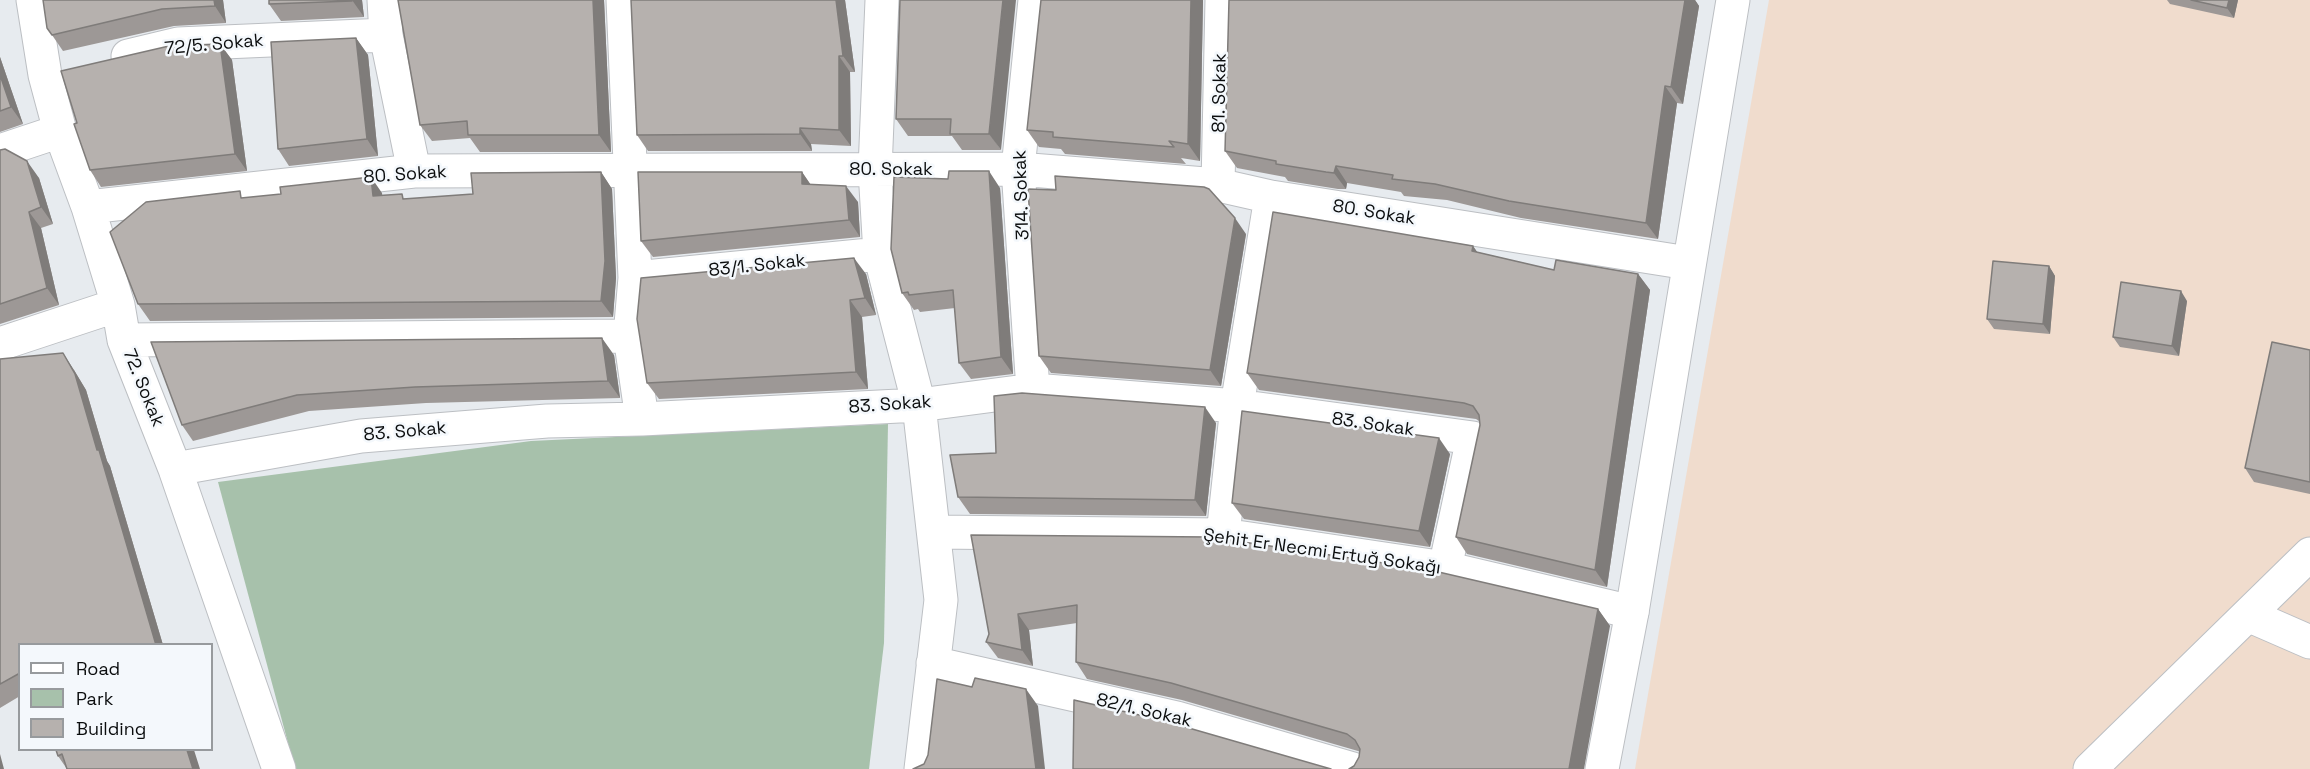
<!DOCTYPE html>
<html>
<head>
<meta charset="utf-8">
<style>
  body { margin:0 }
  #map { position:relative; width:2310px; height:769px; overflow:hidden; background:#e7ebef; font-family:"Space Grotesk",sans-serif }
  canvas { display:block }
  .legend { position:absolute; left:18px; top:643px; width:195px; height:108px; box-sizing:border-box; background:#f4f8fc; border:2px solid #979a9d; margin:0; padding:8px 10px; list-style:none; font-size:18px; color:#0b0d0e }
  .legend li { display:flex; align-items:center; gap:12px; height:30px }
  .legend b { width:30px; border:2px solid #979a9d }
</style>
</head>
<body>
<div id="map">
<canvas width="2310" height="769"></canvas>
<ul class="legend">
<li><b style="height:8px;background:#fff"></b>Road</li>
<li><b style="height:16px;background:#a7c1ab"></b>Park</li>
<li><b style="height:16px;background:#b6b1ae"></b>Building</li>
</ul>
</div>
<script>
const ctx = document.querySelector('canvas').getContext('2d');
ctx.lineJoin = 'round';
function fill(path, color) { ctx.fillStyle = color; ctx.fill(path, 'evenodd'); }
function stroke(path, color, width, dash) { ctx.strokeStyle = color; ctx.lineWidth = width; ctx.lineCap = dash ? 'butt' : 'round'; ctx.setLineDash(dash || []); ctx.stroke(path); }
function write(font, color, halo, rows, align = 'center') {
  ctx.font = font + ' "Space Grotesk",sans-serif'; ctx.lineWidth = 5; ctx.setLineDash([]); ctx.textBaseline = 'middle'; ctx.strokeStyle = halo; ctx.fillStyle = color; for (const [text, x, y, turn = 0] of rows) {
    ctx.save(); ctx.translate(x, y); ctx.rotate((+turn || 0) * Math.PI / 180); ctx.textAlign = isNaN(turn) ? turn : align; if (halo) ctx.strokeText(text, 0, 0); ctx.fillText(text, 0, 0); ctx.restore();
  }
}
fill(new Path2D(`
  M1769,0H2310V769H1635Z`), '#f0dccd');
fill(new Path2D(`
  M888,424L884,643L869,769H295L218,482L531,441Z`), '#a7c1ab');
const minor = new Path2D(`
  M33,0L45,75L60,131L88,207L118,305L124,340L175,469L279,769
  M384,0L386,35L414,171
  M623,0L635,278L630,336L642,419
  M882,0L875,170L880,254L919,405L941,600L921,769
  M128,56L178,44L386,35
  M0,151L60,131
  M1218,185L1222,0
  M88,207L414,171L1018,169L1218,185L1271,197L1688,263
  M635,278L880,254
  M124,340L630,336
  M0,344L118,305
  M1033,390L1018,169L1035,0
  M175,469L361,436L547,421L642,419L919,405L1033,390L1237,406L1473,438L1445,568
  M935,532L1223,535L1445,568L1632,612
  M1223,535L1237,406L1271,197
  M2248,615L2310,642
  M933,663L1177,718L1353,769
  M2090,769L2310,554`);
const tertiary = new Path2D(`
  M1602,769L1632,612L1733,0`);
stroke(minor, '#bcbfc3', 35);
stroke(tertiary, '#bcbfc3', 35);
stroke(minor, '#fff', 33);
stroke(tertiary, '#fff', 33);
fill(new Path2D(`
  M43,0H223L226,23L174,26L63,51L52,35Z
  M269,0H362L364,17L281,21L269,4Z
  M398,0H604L611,152H480L470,138L432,141L420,125Z
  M845,0L855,72H850L851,146L811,144L812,151H648L637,135Z
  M900,0L1001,150H962L952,136H908L896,119Z
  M1203,0L1200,161L1181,158L1186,164L1065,154L1061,149L1039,147L1027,130Z
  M1229,0H1695L1699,6L1683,104L1677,103L1658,239L1521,218L1447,200L1404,196L1401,192L1347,183L1346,189H1338L1288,181L1285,177L1237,168L1225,151Z
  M2167,0H2238L2234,18L2170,4Z
  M356,38L368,55L378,156L289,166L278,149Z
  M220,44L232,60L247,171L101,187L90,170L77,123Z
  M0,57L23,124L0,132Z
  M0,150L39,178L53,224L41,228L59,305L0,324Z
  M601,172L612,189L616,278L613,317L150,321L138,304L382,193V195L405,199L473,194Z
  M802,172L810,184L858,202L860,237L653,257L641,241Z
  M1000,188L1013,374L971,379L959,363L955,308L920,312L918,309L914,310L902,293Z
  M1246,234L1221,386L1051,373L1039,356Z
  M1473,246L1477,252L1554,270L1638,274L1650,290L1607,587L1467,554L1456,537L1480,425L1479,421L1476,419L1259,390L1247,373Z
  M2049,266L2055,276L2050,334L1994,329L1987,319Z
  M866,274L876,315L862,317L868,389L659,399L647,383Z
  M2187,301L2179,356L2120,347L2113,337Z
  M151,342L614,355L620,398L426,403L309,411L193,441L182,425Z
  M2310,350V494L2254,482L2245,468Z
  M0,359L74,370L86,390L107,461L110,466L163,645H20V696L0,708Z
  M1216,423L1206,516L970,514L958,497L996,453Z
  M1450,454L1430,547L1244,519L1232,503Z
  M971,535L1598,609L1610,626L1354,766L1359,757L1360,752L1358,751L1182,700L1087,679L1076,662L1077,623L1029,630L1033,666L998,658L986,642L989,634Z
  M56,750H194L67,769L58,756Z`), '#9d9896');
fill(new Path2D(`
  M214,0H223L226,23L215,6Z
  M352,0H362L364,17Z
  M593,0H604L611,152L599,135Z
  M836,0H845L855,72L843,56Z
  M1003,0H1016L1001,150L989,134Z
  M1191,0H1203L1200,161L1188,144Z
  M1685,0H1695L1699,6L1683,104L1671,87Z
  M2229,0H2238L2234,18L2227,8Z
  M356,38L368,55L378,156L367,139Z
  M220,44L232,60L247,171L235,154Z
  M839,56L850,72L851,146L839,130Z
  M0,57L23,124L11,107L0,75Z
  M1665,86L1677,103L1658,239L1646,223Z
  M800,128L811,144L812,151L800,134Z
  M27,161L39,178L53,224L41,207Z
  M1336,166L1347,183L1346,189L1334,173Z
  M989,171L1000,188L1013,374L1001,357Z
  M601,172L612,189L616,278L613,317L601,301Z
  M802,172L813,188L802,184Z
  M371,177L382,193L384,212L373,196Z
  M846,186L858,202L860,237L849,220Z
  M29,212L41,228L59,305L47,288Z
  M1235,218L1246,234L1221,386L1210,370Z
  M1473,246L1484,262L1472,251Z
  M854,258L866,274L876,315L865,298Z
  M2049,266L2055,276L2050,334L2043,324Z
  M1638,274L1650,290L1607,587L1595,570Z
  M2181,291L2187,301L2179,356L2172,346Z
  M850,300L862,317L868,389L856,372Z
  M602,338L614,355L620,398L608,381Z
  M63,353L74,370L86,390L107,461L110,466L163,645H156L97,450Z
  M1205,407L1216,423L1206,516L1195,500Z
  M1439,438L1450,454L1430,547L1419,531Z
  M1598,609L1610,626L1584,769H1569Z
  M1018,614L1029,630L1033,666L1022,650Z
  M1026,689L1038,706L1045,769H1036Z
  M187,750H194L200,769H193Z
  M0,754L4,769H0Z`), '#7f7c7a');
const building = new Path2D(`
  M43,0H214L215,6L162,9L52,35L47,28Z
  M269,0H352V1L269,4Z
  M398,0H593L599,135H468L467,121L420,125Z
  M631,0H836L843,56H839V130L800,128V134L637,135Z
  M900,0H1003L989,134H950L951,119H896Z
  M1041,0H1191L1188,144L1169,141L1174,147L1053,137V132L1027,130Z
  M1229,0H1685L1671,87L1665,86L1646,223L1509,201L1435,184L1392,179L1393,175L1336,166L1334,173L1326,172L1276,164V161L1225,151Z
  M2191,0H2229L2227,8Z
  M356,38L367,139L278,149L271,42Z
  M220,44L235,154L90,170L74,124L77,123L61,71L169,46Z
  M0,75L11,107L0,111Z
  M5,149L27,161L41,207L29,212L47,288L0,304V150Z
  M949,171H989L1001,357L959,363L953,290L909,295L908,292L902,293L891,249L894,177L948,179Z
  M601,172L605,261L601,301L138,304L110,232L146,202L240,191L241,198L281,194L280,187L371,177L373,196L402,194L403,199L473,194L471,173Z
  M638,172H802V184L846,186L849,220L641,241Z
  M1055,176L1204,187L1209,189L1235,218L1210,370L1039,356L1028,189L1056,190Z
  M1273,212L1473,246L1472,251L1554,270L1556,260L1638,274L1595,570L1456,537L1480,425L1479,415L1473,406L1464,403L1247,373Z
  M854,258L865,298L850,300L856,372L647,383L637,319L641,278Z
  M1993,261L2049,266L2043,324L1987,319Z
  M2121,282L2181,291L2172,346L2113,337Z
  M602,338L608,381L415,387L297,395L182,425L151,342Z
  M2272,342L2310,350V482L2245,468Z
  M63,353L75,374L97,450H99L156,645H20V673L0,684V359Z
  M1022,393L1205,407L1195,500L958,497L950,455L996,453L994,396Z
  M1242,411L1439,438L1419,531L1232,503Z
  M971,535L1210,537L1430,570L1598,609L1569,769H1349L1354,766L1359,757L1360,749L1355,740L1347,734L1171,683L1076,662L1077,605L1018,614L1022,650L986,642L989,634Z
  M975,678L1026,689L1036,769H913L924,764L928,755L937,679L972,687Z
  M1074,700L1161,720L1331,769H1073Z
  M56,750H187L193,769H67L62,754L58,756Z`);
fill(building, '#b6b1ae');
stroke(building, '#7f7c7a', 1.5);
write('18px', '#0b0d0e', '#f4f8fc', [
  ["72/5. Sokak",214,45,-5],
  ["81. Sokak",1220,93,-89],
  ["80. Sokak",891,170],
  ["80. Sokak",405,175,-4],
  ["314. Sokak",1022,195,-92],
  ["80. Sokak",1374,213,9],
  ["83/1. Sokak",757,266,-6],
  ["72. Sokak",143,388,68],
  ["83. Sokak",890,405,-4],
  ["83. Sokak",1373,425,8],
  ["83. Sokak",405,432,-5],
  ["Şehit Er Necmi Ertuğ Sokağı",1322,552,8],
  ["82/1. Sokak",1144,711,13]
]);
</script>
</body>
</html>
